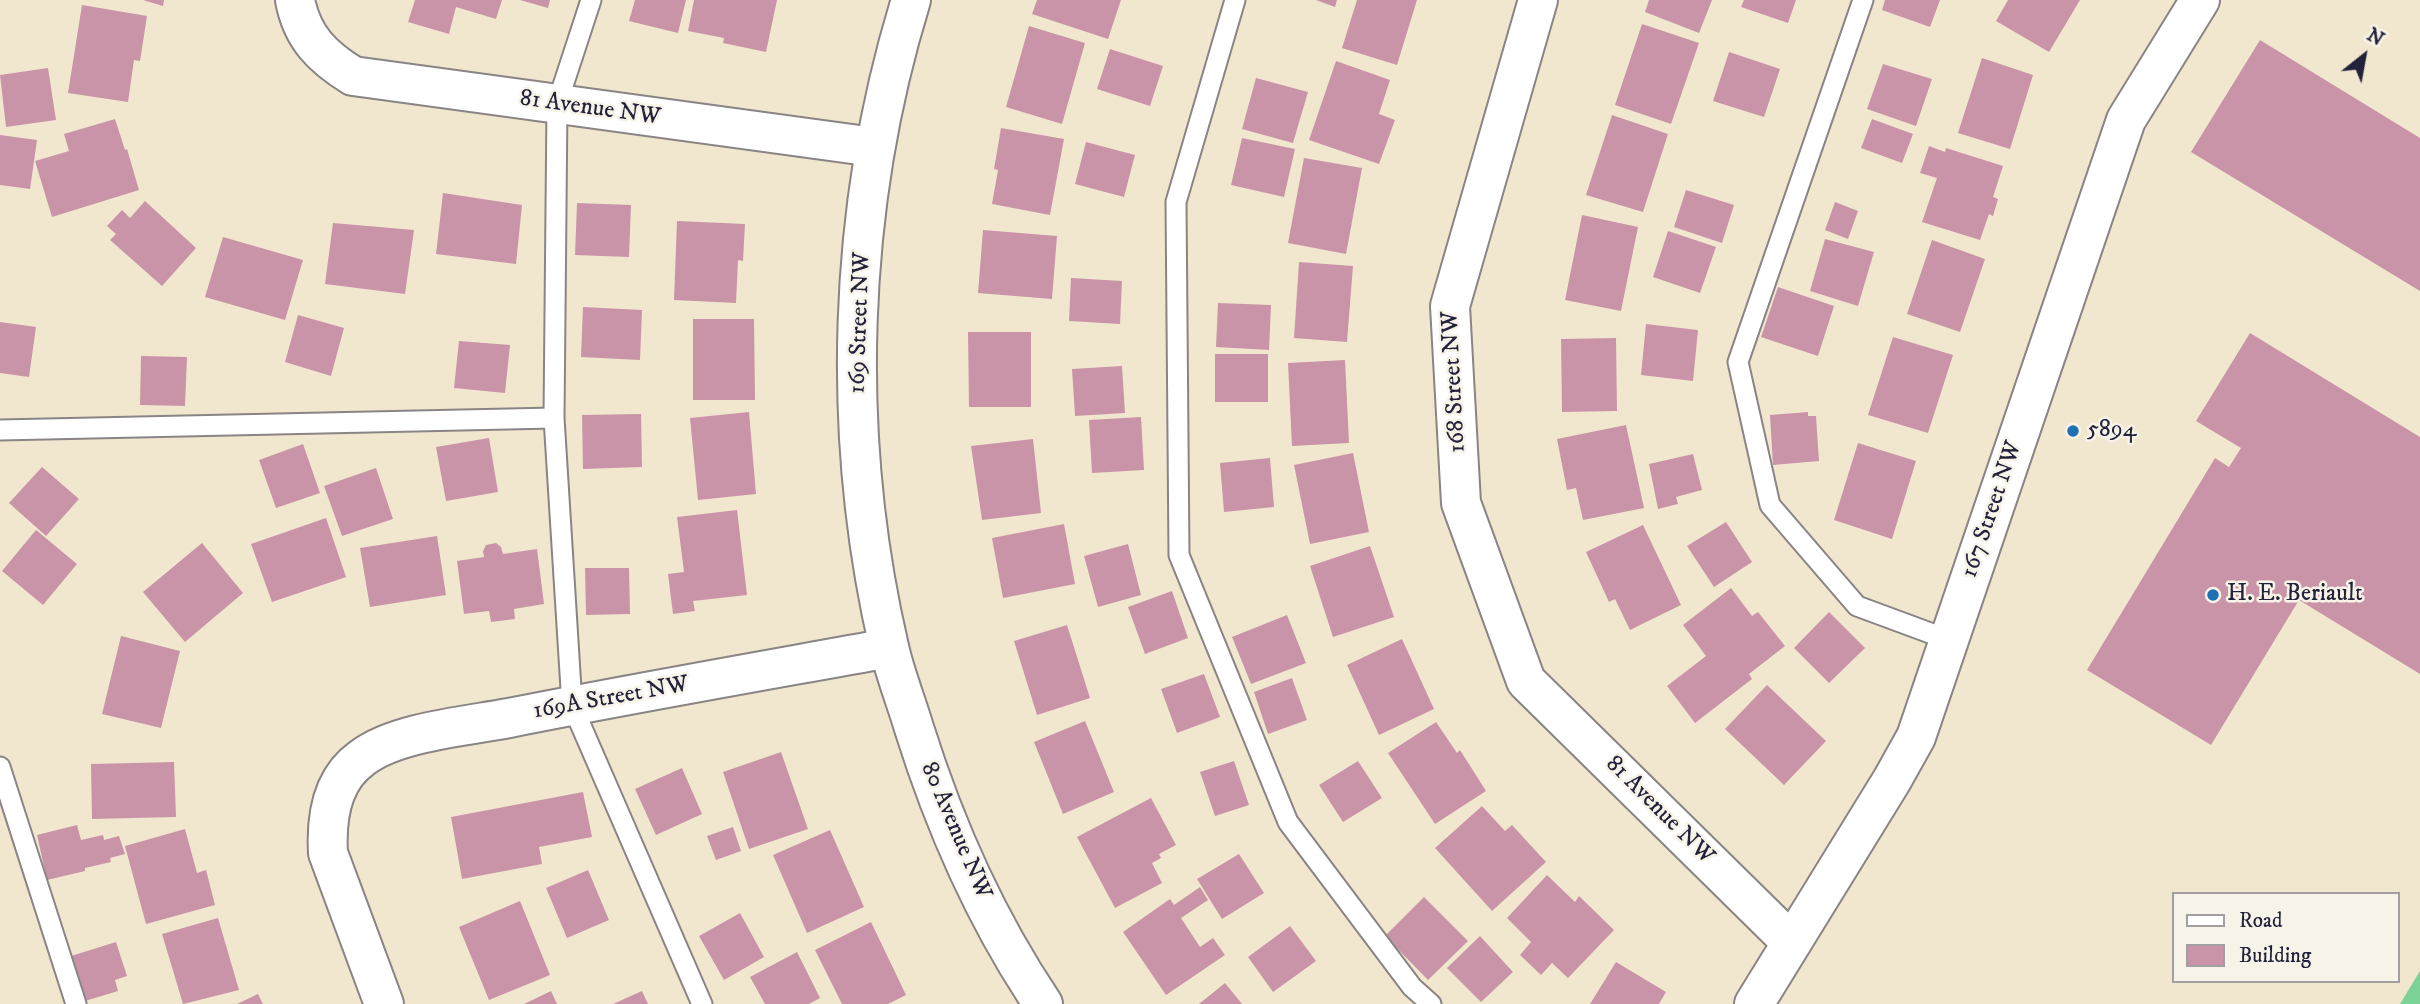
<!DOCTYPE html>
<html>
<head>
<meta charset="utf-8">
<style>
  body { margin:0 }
  #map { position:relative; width:2420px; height:1004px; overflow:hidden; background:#f1e7cf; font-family:"IM FELL DW Pica",serif }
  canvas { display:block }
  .legend { position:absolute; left:2172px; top:892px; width:228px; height:91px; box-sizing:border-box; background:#f7f3e8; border:2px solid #a29fa3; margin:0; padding:9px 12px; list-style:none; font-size:21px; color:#22223b }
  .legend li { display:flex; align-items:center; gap:14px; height:35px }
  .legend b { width:35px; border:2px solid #a29fa3 }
  .north { position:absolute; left:2329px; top:21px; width:70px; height:70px; -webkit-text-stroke:5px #f7f3e8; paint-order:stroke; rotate:31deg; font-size:19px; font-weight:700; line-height:28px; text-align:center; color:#22223b }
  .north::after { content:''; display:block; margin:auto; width:24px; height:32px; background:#22223b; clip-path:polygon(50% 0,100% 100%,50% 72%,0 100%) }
</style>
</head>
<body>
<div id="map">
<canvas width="2420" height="1004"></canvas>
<ul class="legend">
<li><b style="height:9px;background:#fff"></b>Road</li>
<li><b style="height:19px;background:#ca94a8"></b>Building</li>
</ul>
<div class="north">N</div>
</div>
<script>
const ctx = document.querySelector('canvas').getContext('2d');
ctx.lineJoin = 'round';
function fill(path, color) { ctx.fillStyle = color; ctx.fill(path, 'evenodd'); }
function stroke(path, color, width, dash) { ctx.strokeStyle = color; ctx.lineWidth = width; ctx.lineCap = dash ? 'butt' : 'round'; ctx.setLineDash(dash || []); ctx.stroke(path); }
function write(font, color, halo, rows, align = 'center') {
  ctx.font = font + ' "IM FELL DW Pica",serif'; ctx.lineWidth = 5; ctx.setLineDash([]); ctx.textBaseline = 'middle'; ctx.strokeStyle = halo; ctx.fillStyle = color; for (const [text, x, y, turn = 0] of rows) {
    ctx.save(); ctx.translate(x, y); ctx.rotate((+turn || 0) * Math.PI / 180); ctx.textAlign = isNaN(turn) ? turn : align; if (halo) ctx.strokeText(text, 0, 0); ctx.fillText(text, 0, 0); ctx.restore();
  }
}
fill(new Path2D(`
  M2420,971V1004H2400Z`), '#7ad297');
fill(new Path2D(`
  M143,0H164L163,6Z
  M415,0H502L496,19L456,7L449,34L408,22Z
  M520,0H550L548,8Z
  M635,0H686L678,33L629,21Z
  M694,0H777L766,52L723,43L724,38L688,31Z
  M1037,0H1121L1108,39L1032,14Z
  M1316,0H1337L1335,7Z
  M1357,0H1417L1397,65L1342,48Z
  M1649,0H1712L1699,33L1645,12Z
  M1744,0H1796L1788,23L1741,7Z
  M1885,0H1940L1930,27L1882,10Z
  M2008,0H2080L2049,52L1996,21Z
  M82,5L147,16L140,61L134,60L128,102L68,93Z
  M1642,24L1699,43L1671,124L1615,105Z
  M1029,26L1085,43L1062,124L1006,107Z
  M2260,40L2420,138V291L2191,152Z
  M1110,49L1163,66L1150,106L1097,89Z
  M1729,52L1780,69L1764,117L1713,101Z
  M1982,58L2033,75L2010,149L1958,133Z
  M1336,61L1390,80L1379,114L1395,120L1379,164L1309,140Z
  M1883,64L1932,79L1916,126L1867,109Z
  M48,68L56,120L6,127L0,75Z
  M1256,78L1308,92L1293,143L1242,129Z
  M1612,115L1668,134L1643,212L1586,195Z
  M115,119L125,150L127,149L139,190L52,217L35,161L69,151L64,134Z
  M1872,119L1913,134L1902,163L1861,148Z
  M1001,128L1064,139L1050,215L992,204L998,170L994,169Z
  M0,135L37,140L30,189L0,185Z
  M1242,138L1295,149L1284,197L1231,185Z
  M1086,142L1135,155L1124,197L1075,184Z
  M1929,146L1945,152L1946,148L2003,166L1993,197L1998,199L1993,216L1989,214L1980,240L1922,222L1937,178L1920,173Z
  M1304,158L1362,168L1346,254L1288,243Z
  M1686,190L1734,205L1722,243L1674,227Z
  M443,193L522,205L516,264L436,254Z
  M145,201L196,248L162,286L110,240L116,234L107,226L122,210L130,218Z
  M1835,202L1858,211L1848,239L1825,230Z
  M577,203L631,205L629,257L575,255Z
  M1582,215L1638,227L1621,311L1565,300Z
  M677,221L745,224L743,261L738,260L736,303L674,300Z
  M333,223L414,230L405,294L325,284Z
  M983,230L1057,236L1052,299L978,293Z
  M1668,231L1716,247L1700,293L1653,277Z
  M223,237L303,260L285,320L205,297Z
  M1825,239L1874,252L1858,306L1810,291Z
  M1932,240L1985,259L1960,332L1907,314Z
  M1299,262L1353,266L1347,342L1294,338Z
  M1071,278L1122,281L1120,324L1069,321Z
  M1778,287L1834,306L1818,356L1761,337Z
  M1218,303L1271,305L1269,350L1216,347Z
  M583,307L642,310L640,360L581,357Z
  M298,315L344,328L331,376L285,362Z
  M693,319H754L755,400H693Z
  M0,322L36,327L29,377L0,373Z
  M1646,324L1698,330L1693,381L1641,375Z
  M968,332H1031V407H969Z
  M2250,333L2420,437V674L2299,600L2211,745L2087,670L2215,458L2229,467L2241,448L2196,421Z
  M1893,337L1953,355L1928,433L1868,415Z
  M1616,338L1617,411L1562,412L1561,339Z
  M459,341L510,345L505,393L454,388Z
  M1215,354H1268V402H1215Z
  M141,356L187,357L185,406L140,405Z
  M1345,360L1349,443L1292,446L1288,363Z
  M1122,366L1125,413L1075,416L1072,369Z
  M749,412L756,494L698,500L690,418Z
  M1808,412V416H1816L1819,461L1773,465L1770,415Z
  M641,414L642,467L583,469L582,415Z
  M1141,417L1144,470L1092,473L1089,420Z
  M1626,425L1644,508L1583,520L1576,488L1567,490L1557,439Z
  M489,438L498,492L446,501L436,447Z
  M1033,439L1041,513L982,520L971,446Z
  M1858,443L1916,461L1892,539L1834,520Z
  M303,444L320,493L276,508L259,460Z
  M1353,453L1369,532L1310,544L1294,465Z
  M1693,454L1702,490L1676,497L1678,504L1658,509L1649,464Z
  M1270,458L1274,507L1224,512L1220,463Z
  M42,467L79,499L46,536L9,503Z
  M376,468L393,519L342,536L324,486Z
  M737,510L747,595L693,601L695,611L673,614L668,574L684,572L677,517Z
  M326,518L346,577L272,602L251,544Z
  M1726,522L1752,562L1714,587L1687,546Z
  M1064,524L1075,584L1003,598L992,538Z
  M1643,525L1681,605L1630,630L1615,599L1609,602L1586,552Z
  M36,530L77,564L43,605L2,571Z
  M437,536L446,595L370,607L360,548Z
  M202,543L243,593L185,642L143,592Z
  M496,543L501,547L503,554L537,549L544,604L514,609L515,619L491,622L489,611L464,614L457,561L484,557L483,551L486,545Z
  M1128,544L1141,595L1098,607L1084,556Z
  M1370,546L1394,617L1333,637L1310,566Z
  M585,568H629L630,614L586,615Z
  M1731,588L1752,616L1758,612L1785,646L1749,674L1752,679L1695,723L1667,686L1706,656L1683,625Z
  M1172,591L1188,638L1145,654L1128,607Z
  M1829,612L1865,648L1829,683L1794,648Z
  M1287,615L1306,663L1251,684L1232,637Z
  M1067,625L1090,698L1037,715L1014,641Z
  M121,636L180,651L161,728L102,714Z
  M1402,639L1434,709L1379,735L1347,665Z
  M1204,674L1220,717L1177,733L1161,689Z
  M1292,678L1307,720L1268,734L1254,692Z
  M1767,685L1826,741L1784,785L1725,729Z
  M1085,721L1114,792L1063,814L1034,742Z
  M1436,722L1457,753L1460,750L1486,791L1435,824L1388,753Z
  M781,752L808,829L749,849L723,772Z
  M1234,761L1249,805L1215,816L1200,772Z
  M1358,761L1382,798L1343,822L1319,785Z
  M174,762L176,817L92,819L91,764Z
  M682,768L702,814L656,835L635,789Z
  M583,792L592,837L539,847L542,864L462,879L451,817Z
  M1151,798L1176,845L1159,854L1161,858L1152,863L1162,883L1115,908L1077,837Z
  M1482,806L1505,831L1512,825L1546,862L1492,911L1435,848Z
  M77,825L81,840L103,835L104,840L119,836L125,854L110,858L111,862L85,868V871L47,880L37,835Z
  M733,827L741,851L716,860L707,836Z
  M185,829L197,873L206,870L215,905L146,924L125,846Z
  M830,830L864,907L807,933L773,855Z
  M1239,854L1264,893L1222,919L1197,879Z
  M588,870L609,920L567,938L546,888Z
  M1547,875L1575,902L1579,896L1614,930L1568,978L1552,963L1541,975L1520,955L1531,942L1507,918Z
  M1200,887L1208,900L1181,918L1200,947L1213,938L1225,955L1166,995L1123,932L1170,899L1174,905Z
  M1424,897L1468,941L1428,980L1385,936Z
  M520,901L550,975L489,1000L459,927Z
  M740,913L764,957L724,980L699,936Z
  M218,918L239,990L183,1004L162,934Z
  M871,922L906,995L888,1004H842L815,950Z
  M1290,926L1316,961L1273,992L1248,957Z
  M1480,936L1513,972L1481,1002L1447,968Z
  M116,942L127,976L115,980L118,991L85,1001L71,956Z
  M797,952L820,998L809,1004H765L750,977Z
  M1616,962L1666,992L1659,1004H1590Z
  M1225,983L1242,1004H1199Z
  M551,991L557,1004H524Z
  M642,991L648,1004H613Z
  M258,994L263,1004H237Z`), '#ca94a8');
const service = new Path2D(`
  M591,0L557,104L554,418L572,705L702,1004
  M1235,0L1176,202L1179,555L1288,822L1412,987L1431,1004
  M1863,0L1738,362L1770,505L1857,606L1949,640
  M0,430L554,418
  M0,767L76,1004`);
const minor = new Path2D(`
  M295,0C302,37 322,57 353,76L874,147
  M1538,0L1450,306L1461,503L1526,681L1791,942
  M384,1004L328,853C326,818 331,780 362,758C396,732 466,726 509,718C635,693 762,671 889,648`);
const tertiary = new Path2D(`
  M911,0C847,207 840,436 889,647C895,674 906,701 914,728C945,827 985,918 1043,1004
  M1754,1004L1892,780L1916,737L2126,120L2200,0`);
stroke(service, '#8a8485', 23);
stroke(minor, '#8a8485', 42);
stroke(tertiary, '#8a8485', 42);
stroke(service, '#fff', 19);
stroke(minor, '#fff', 38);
stroke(tertiary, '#fff', 38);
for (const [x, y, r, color] of [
  [2073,431,7,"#1f6fb2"],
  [2213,595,7,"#1f6fb2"]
]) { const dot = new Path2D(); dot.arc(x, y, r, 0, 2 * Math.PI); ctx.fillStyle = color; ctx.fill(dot); stroke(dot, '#f7f3e8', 2.5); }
write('24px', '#22223b', '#f7f3e8', [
  ["81 Avenue NW",590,109,8],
  ["169 Street NW",861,323,-88],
  ["168 Street NW",1455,382,-93],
  ["167 Street NW",1993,510,-71],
  ["169A Street NW",611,699,-10],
  ["81 Avenue NW",1659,811,45],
  ["80 Avenue NW",955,831,67]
]);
write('24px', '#22223b', '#f7f3e8', [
  ["5894",2087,431],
  ["H. E. Beriault",2227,595]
], 'left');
</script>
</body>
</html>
